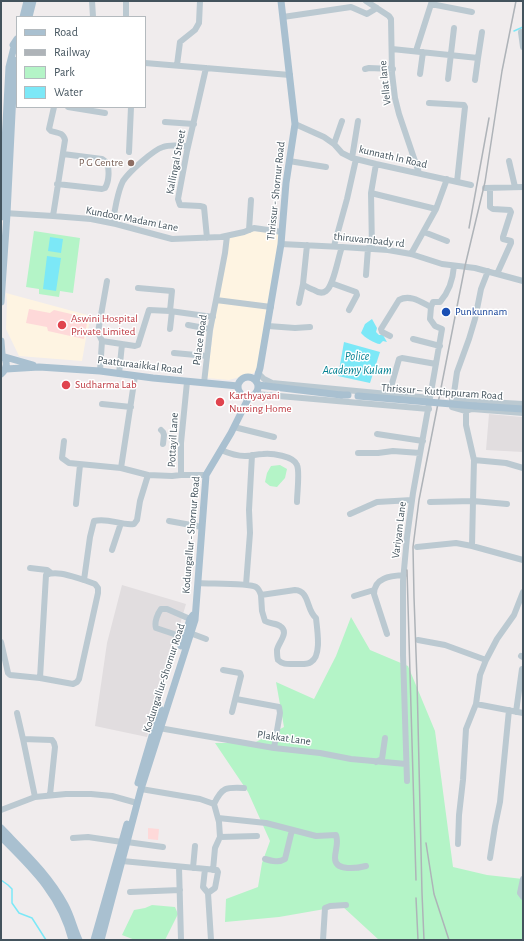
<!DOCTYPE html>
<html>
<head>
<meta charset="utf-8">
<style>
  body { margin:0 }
  #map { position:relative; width:524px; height:941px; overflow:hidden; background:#f0eced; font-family:"Alegreya Sans",sans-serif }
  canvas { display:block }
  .frame { position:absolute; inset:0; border:2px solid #43535d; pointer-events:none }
  .legend { position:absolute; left:16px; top:16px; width:130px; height:92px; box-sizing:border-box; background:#fff; border:1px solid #b4babe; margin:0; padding:5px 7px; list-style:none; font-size:12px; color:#43535d }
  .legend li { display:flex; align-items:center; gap:8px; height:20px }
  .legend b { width:20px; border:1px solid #b4babe }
</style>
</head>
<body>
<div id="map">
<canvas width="524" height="941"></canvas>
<div class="frame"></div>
<ul class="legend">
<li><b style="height:5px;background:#a9c0d0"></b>Road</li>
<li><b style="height:5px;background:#aeb3b8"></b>Railway</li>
<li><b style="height:11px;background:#b4f4c7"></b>Park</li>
<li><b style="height:11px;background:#7ce8f7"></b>Water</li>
</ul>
</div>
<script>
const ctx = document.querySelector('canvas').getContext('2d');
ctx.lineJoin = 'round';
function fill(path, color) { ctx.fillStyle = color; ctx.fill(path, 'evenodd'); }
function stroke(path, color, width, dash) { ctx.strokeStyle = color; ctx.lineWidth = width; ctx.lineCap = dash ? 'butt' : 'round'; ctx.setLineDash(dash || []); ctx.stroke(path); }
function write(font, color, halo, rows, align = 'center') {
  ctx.font = font + ' "Alegreya Sans",sans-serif'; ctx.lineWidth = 3; ctx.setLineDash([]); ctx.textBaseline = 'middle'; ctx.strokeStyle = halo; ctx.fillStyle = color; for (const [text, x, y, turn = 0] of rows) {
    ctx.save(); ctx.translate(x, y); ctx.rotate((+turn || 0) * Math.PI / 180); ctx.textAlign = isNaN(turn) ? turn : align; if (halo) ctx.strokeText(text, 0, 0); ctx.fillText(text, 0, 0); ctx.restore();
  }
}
fill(new Path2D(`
  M250,231L281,233L269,305L218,298L228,237Z
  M6,293L91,316L86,338L82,361L19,356L6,329L7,302Z
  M217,302L267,308L258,366L254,373L229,380L207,378Z`), '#fef4e2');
fill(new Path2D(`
  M489,414L522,417L523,452L486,450Z
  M122,585L186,604L147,737L95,726L107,643Z`), '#e1dddf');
fill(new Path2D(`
  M29,309L50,313L54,310L88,318L84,339L48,331L47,327L26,323Z
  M148,828L159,829L158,840L148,839Z`), '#fed9d9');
fill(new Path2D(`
  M34,231L80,238L73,293L60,291L59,297L39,294V289L26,287Z
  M280,465L287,469L285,478L277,487L270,486L265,482L267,473L271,466Z
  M351,617L370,650L408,666L435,731L453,867L487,875L523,879V940H379L342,906L279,917L225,922L226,899L258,887L262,863L270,841L248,792L215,743H254L284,727L276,682L314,699L336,656Z
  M152,905L175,907L178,914L165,940H135L122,935L134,910L145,908Z`), '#b4f4c7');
fill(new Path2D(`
  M50,237L63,239L61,253L48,251Z
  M47,256L61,258L56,291L43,289Z
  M372,319L377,328L376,332L379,335H383L387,342L383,341L380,344C375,344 364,337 361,333L365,324Z
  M344,342L380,352L370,383L338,376Z`), '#7ce8f7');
stroke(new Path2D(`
  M514,31L523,27
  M1,880L8,885L12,889V903L19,913L32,918L46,940`), '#7ce8f7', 1.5);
stroke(new Path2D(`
  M92,1L93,17
  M126,1V17
  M366,1L389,16L391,19L392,73L395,98L399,114L419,173
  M431,4L472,12
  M283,17L351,7L367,14L377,8
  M521,32L523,47
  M392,49L478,58L475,80
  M416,51L432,1
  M478,58L482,32
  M145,63L290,75
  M177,65L180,42L195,30L199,23L200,1
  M206,68L187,151L178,199L180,205L200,206L204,207L207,238
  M365,69L369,68L393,69
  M420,74L423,52
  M448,79L454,28
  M429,103L464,105L465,107L457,182
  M68,107L105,113
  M165,122L194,124
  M295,124L324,137L334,144L342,153L352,158L376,164L471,185
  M334,144L342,121
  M129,152L131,107
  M352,158L358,121
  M289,161L326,167
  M509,161L515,187
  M57,184L102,189L105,188C109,182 110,168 106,162L102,159L63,154
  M485,188L523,187
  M490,188V207L493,209L510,210L511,212L503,237V239L511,241V243L497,274
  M371,193L436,209
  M4,213L53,216L91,219L116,224L172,239L221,237L244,232L254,228L282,232
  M53,216L65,140C63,132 57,133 51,131L49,129L54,107
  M113,223C114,212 118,191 123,181C129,172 153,150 163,147C170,144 181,146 188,146
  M249,230L251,200
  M424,232L447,241
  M227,236L225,253L216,300L271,307
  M281,244L342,247L388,250L411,254L442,264L475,268L523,281
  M307,245L303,284C306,287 309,288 314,290C317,292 322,294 326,291C334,285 338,257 342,247
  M334,246L347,199L356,159
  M372,249L371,193L376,164
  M411,254L436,209L447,179
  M488,271L481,289L475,319L469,339L457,372L452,407L466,411L472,409L523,413
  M366,275L368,248
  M331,283L356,292L357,295L349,310
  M138,288L172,291L170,311
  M299,303L303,284
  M188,325L210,329
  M268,326L295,328L310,327
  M170,329L172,311
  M390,336L382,332L381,329L399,300C410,294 421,302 431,307
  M413,339L440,346
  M102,341L98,332L107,281
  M174,353L207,356
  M100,371L102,341L135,346L138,345L149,310L170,311L213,317
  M258,373L264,379L272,383L430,398L442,329L435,326L430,319L431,307L433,302H440C449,292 453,279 454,266
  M119,374L122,344
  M187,382L181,443V475H206
  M204,383L210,330L216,300
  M256,394L429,409
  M389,394L399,359L402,358L436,364
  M452,400L523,404
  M102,404L131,407
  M466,411V425L474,460L506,463L523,468
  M234,427L274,437
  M161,430L163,432L164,435L163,444
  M377,434L423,441
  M64,441L62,458L69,463L121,468L148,475
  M221,450C228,453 237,456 245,456C251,456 257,454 263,454C271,453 294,456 297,465C300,472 297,493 297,502
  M358,453H378L393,451L420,453
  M121,468L135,376
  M430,502L473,501L474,460
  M76,504L80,465
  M507,504L473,501L472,546L523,560
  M350,514L377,502L412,500
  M169,521L202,527
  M417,547L456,543L472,546
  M112,550L121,523
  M30,568L47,570L51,573
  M198,583C209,584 248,583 256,587C259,589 260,592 261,595L295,590C310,591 306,610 316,618C317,629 322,656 311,662C307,665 300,664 295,664C288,664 283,665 278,660C277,657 277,653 277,650C278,643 290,632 280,626C276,623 270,624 265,621L262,611L261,595
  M246,585L250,533L249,510L252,455
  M354,596L374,590
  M190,633L206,639
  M387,634L374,594C374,577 391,576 404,575
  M183,637L156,628C154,622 158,613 161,609H167L190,619
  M418,640L445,645L486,660
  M1,642L8,673L10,675L40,678L46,575C57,570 73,577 84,580L90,537L94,521C108,517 121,526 134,524L137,520L140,501L148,475L172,476L181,475
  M521,656L523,657
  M223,670L240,673L241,676L232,712
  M40,678L73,684L77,682L79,679L98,593V588L95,584L84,580
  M236,699L279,707L280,713L274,748
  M476,704L523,713
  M516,712L522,669
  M17,713L23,739
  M159,728L274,748L320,753L351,759L406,764
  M376,762L382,759L385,738
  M407,781L403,655V581L407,537L413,493L430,398
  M141,789L200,799L214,804L219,822L220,837L215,848L213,870
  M35,797L23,739L52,740L54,743L55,747L50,795
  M214,804C222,787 226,787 244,788
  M1,810L35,797L66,794H91L112,796L137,803
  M218,818L266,823L316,836L336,835C339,843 335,850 335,858C335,872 358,868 366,866
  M220,837L257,836
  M73,838L88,837L122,842
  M127,842L163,847
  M458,844L459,815L463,780L466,729L476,704L480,675L486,660L497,639L514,615L523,592
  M490,858L495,826L500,802L509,710
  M265,859C272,861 279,863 285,859L292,830
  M122,861L217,870L218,872L215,888L208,893
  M179,867L181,940
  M193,868L195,846
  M205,869L203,887L208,893L211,940
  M523,879L520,893L523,897
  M130,892L180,890
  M323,940L325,908L330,906L346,905`), '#bbc9d1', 6);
stroke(new Path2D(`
  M23,17L27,1
  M29,17L33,1
  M16,50L13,45L17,39
  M1,217L9,67L14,47
  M1,302L7,214L14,73L17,60
  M1,341L2,354
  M1,354C8,360 8,368 1,374
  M5,357L33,365
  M6,369L39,367L100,371L153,378L238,386
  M238 387a10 10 0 1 1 20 0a10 10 0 1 1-20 0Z
  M256,381L260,368L281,244L286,183L295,124L281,1
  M258,385L341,395
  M475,406L523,409
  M181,646L190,619L193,615
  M138,783L160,709
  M1,828C24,852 49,875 65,905C71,916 74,929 79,940
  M1,837C32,868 61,895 72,940
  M94,940L127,824
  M101,940L141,789L195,620L206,475L231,433L249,397`), '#a9c0d0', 7);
stroke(new Path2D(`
  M469,228L489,118
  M407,570L416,880
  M426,843L434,894L449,940
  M416,898L418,940
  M424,940L422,893L417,680L414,597L413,547L419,500L465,266L485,182L502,71L516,1`), '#aeb3b8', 1.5);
stroke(new Path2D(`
  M341,395H348
  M358,396L475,406`), '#a9c0d0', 7);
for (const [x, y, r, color] of [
  [131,163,4,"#8d6e63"],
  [446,312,5,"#1a4fb4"],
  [62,325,5,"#e0444e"],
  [66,385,5,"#e0444e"],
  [220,402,5,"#e0444e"]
]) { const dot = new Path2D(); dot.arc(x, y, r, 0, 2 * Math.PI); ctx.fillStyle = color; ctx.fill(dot); stroke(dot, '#fff', 1.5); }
write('11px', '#43535d', '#fff', [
  ["Vellat lane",385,83,-96],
  ["kunnath ln Road",393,157,13],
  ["Kallingal Street",176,162,-79],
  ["Thrissur - Shornur Road",276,191,-84],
  ["Kundoor Madam Lane",132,219,11],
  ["thiruvambady rd",369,240,6],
  ["Palace Road",200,340,-82],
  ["Paatturaaikkal Road",140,365,7],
  ["Thrissur – Kuttippuram Road",442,392,4],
  ["Pottayil Lane",173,440,-87],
  ["Variyam Lane",399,530,-83],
  ["Kodungallur - Shornur Road",191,535,-85],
  ["Kodungallur-Shornur Road",164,678,-72],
  ["Plakkat Lane",284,738,8]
]);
write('11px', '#785e54', '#fff', [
  ["P G Centre",123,163]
], 'right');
write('11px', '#164399', '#fff', [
  ["Punkunnam",455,312]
], 'left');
write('11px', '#be3a42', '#fff', [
  ["Aswini Hospital",71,319],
  ["Private Limited",71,332],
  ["Sudharma Lab",75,385],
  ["Karthyayani",229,396],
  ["Nursing Home",229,409]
], 'left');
write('italic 12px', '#038192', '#fff', [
  ["Police",357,356],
  ["Academy Kulam",357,370]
]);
</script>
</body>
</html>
